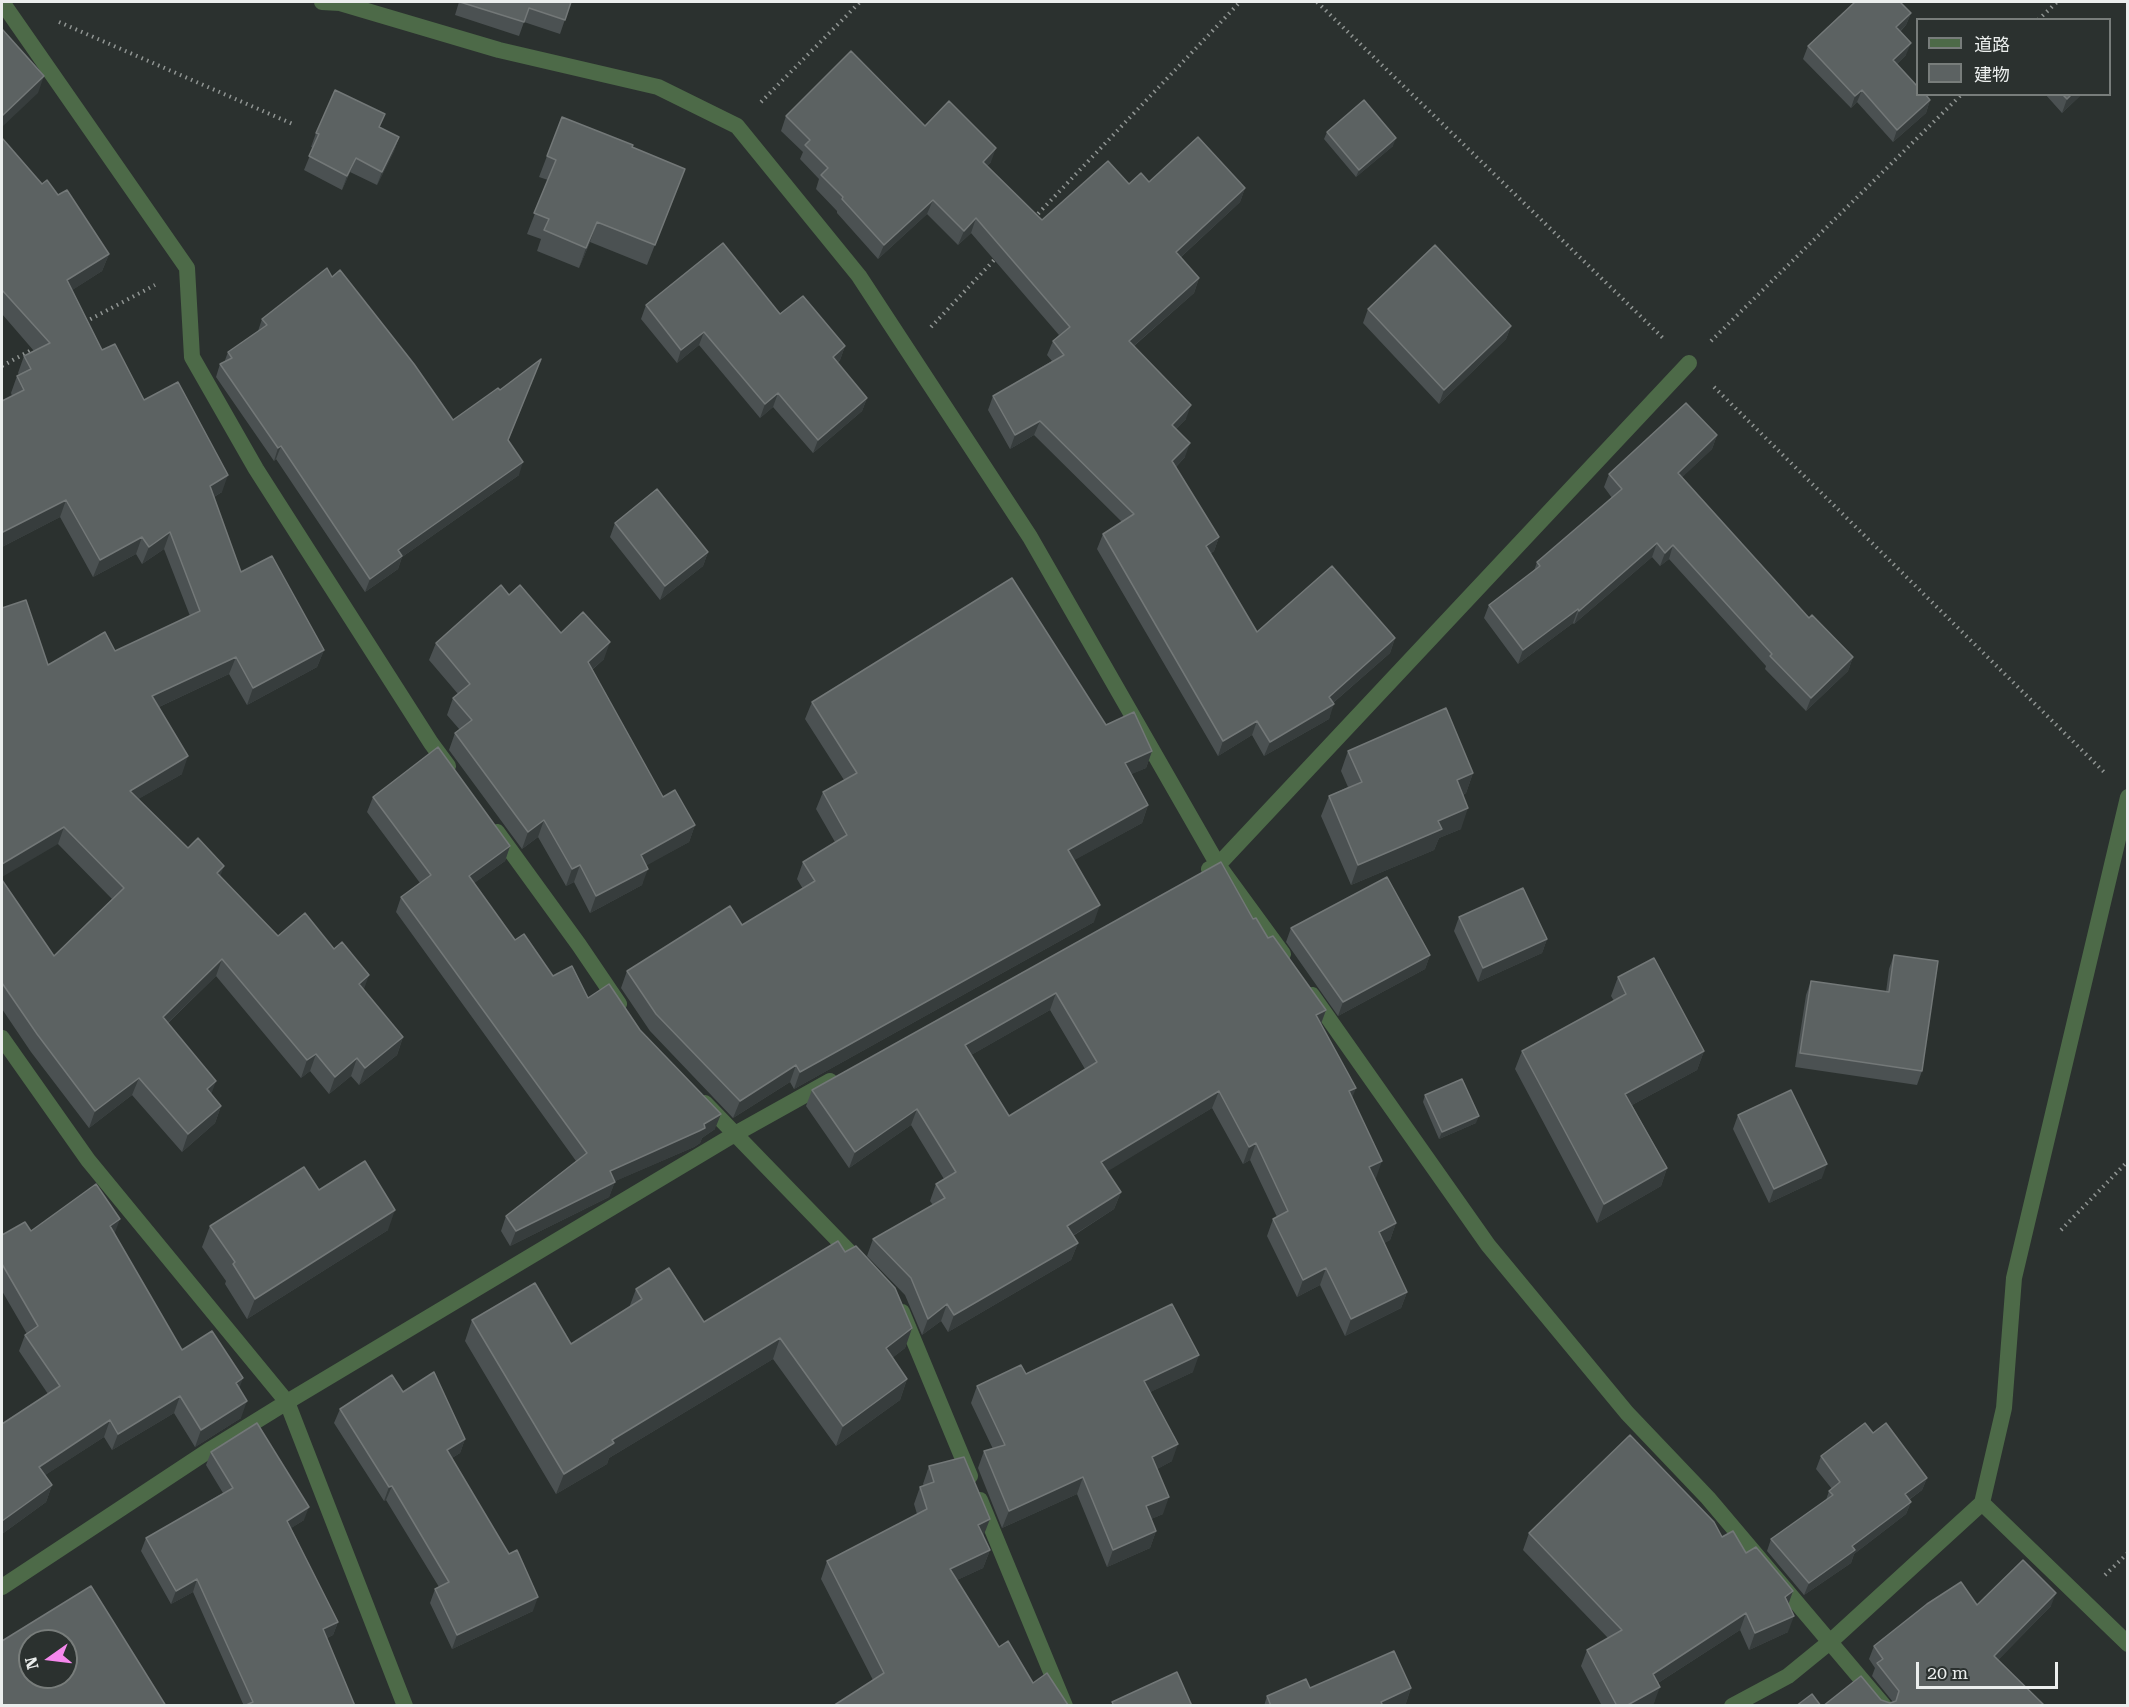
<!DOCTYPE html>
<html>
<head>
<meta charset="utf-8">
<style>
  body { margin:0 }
  #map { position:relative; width:2129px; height:1707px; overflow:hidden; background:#2b312f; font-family:"Roboto Serif","Noto Sans JP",serif }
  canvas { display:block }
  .frame { position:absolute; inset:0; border:3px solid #ebeeed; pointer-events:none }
  .legend { position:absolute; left:1916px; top:18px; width:195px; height:78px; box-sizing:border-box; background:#2b312f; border:2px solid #787d7b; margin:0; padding:8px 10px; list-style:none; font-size:18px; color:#ebeeed }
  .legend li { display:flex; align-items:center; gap:12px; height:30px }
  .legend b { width:30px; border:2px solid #787d7b }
  .north { position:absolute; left:18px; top:1629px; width:60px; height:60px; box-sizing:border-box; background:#2b312f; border:2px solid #787d7b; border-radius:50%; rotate:256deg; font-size:16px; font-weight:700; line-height:24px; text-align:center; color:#ebeeed }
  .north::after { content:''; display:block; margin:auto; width:21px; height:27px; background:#f688ed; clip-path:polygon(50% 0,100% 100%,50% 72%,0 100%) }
  .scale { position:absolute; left:1916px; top:1662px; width:142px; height:27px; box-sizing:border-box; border:3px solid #ebeeed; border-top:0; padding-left:8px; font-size:18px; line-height:21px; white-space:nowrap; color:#ebeeed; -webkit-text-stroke:4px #2b312f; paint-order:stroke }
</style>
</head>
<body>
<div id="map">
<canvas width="2129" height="1707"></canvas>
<div class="frame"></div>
<ul class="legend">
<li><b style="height:8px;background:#4d6a48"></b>道路</li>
<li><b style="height:16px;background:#5c6262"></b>建物</li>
</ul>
<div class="north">N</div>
<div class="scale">20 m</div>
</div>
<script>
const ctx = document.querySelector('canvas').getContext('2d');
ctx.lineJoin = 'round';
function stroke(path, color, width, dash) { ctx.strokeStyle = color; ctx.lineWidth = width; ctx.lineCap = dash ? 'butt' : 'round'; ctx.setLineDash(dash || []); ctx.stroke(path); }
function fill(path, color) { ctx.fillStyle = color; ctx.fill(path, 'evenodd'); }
stroke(new Path2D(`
  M1317,2L1665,340
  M2038,20L2057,2
  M59,22L295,125
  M761,102L860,2
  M1034,218L1240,2
  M85,322L155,285
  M931,327L996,258
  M1711,341L1962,94
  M2,366L35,348
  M1714,387L2106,774
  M2061,1230L2128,1161
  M2105,1575L2128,1553`), '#909593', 4, [1.5, 4.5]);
stroke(new Path2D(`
  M2,2L187,268L192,357L256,469L431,743L448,766
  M322,2L340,3L499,50L658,87L737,126L859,276L1030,537L1218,865L1283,954
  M497,832L579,945L619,1004
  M1209,869L1218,865L1689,363
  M1312,995L1488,1245L1627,1413L1708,1498L1884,1706
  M2,1038L88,1160L287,1402L405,1706
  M705,1103L862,1265
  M902,1312L970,1476
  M980,1500L1065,1706
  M1982,1503L2128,1644
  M2,1587L211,1449L287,1402L735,1134L830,1081
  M1732,1706L1788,1676L1831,1641L1982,1503L2004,1408L2014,1278L2128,797`), '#4d6a48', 16);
fill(new Path2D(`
  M459,2H571L560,34L524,22L519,36L455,15Z
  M1911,13L1906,25L1900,32L1906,55L1897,64L1930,100L1926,113L1893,142L1857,102L1851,108L1803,59L1808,46Z
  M2045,94H2082L2062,113Z
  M786,116L925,126L991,162L987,166L1042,220L1129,184L1149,182L1245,188L1240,202L1180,258L1199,278L1194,293L1134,346L1186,419L1176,429L1185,457L1176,467L1219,537L1214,551L1210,554L1257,632L1395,638L1390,653L1333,703L1329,719L1264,756L1252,735L1218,756L1097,549L1103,534L1122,522L1034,435L1010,449L988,410L993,396L1052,361L1047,355L1053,341L1059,335L971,233L958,245L927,214L878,259L837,213V211L816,189L819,179L800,159L803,152L781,131Z
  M380,127L399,137L394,151L377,185L350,172L342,190L304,170L313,148L311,147L316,133Z
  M1327,132L1393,146L1356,177L1324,139Z
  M2,138L42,184L58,195L109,254L102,271L72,290L102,350L222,492L214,497L241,572L324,650L317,667L247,705L229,674L159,707L182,774L138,799L188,848L220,876L278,936L364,990L403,1037L397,1055L359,1085L351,1076L329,1094L310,1071L301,1078L216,976L168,1023L211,1094L221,1106L215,1123L182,1152L132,1095L89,1128L31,1052L2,1009V881L54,956L112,899L58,844L48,665L115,651L190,616L164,549L142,564L136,554L93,577L60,517L2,547V401L12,396L11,393L17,376L19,375L18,373L24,356L34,351L2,314Z
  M632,147L677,189L647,265L590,242L579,268L537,251L541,239L527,234L548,180L539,177L547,156Z
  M332,277L453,420L500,390L541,359L508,441L519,475L402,557L398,569L365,592L276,459L274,461L216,377L220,364L224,363L228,352L258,331L262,319Z
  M646,305L780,314L845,346L840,360L837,363L867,398L862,411L813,453L773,407L760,418L699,345L677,363L641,319Z
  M1368,309L1511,326L1506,339L1439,404L1363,323Z
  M1717,435L1712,449L1682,477L1809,618L1853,657L1848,671L1806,711L1765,669L1766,666L1669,559L1660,566L1652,557L1574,624L1573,623L1518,664L1484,618L1489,605L1534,571L1537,562L1612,498L1604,487L1609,474Z
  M615,523L708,552L703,566L660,600L610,537Z
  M509,595L561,633L604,659L592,670L663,797L695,825L689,842L646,865L642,885L590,913L574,882L566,886L538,837L522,849L449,750L455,733L460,730L447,715L453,698L458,694L429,660L436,643Z
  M812,702L1106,725L1152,751L1146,768L1131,774L1148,805L1142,823L1074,860L1094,922L794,1089L790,1082L733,1118L650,1031L621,988L627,971L742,925L803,889L797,879L803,862L835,842L816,809L823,792L844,780L805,719Z
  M1348,751L1473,773L1466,793L1463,795L1461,829L1439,838L1434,850L1351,885L1321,816L1329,796L1348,787L1341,771Z
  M373,797L510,846L505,861L474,883L515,940L553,976L640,1030L715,1129L702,1138L700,1143L694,1147L615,1181L609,1197L510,1246L501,1231L506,1216L576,1161L396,912L401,897L420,883L367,812Z
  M1221,862L1253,919L1326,1010L1321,1024L1352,1098L1376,1178L1374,1179L1396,1223L1390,1240L1384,1243L1407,1292L1401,1308L1345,1336L1320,1285L1297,1297L1267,1236L1273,1219L1277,1217L1250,1160L1243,1164L1212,1108L1107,1171L1121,1192L1114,1209L1073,1236L1078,1243L1071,1260L948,1332L941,1321L922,1335L905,1295L867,1256L873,1239L933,1205L930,1201L936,1184L944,1179L911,1125L849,1168L806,1106L812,1090ZM1050,1010L1085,1069L1009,1116L971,1055Z
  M1459,917L1547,939L1542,953L1478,982L1454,931Z
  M1291,928L1430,955L1425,969L1338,1016L1286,942Z
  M1894,955L1922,1071L1917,1085L1795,1067L1806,995L1811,981L1886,992L1889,969Z
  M1618,977L1704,1051L1697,1070L1632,1105L1667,1168L1661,1186L1597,1223L1515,1069L1522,1051L1614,1001L1611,996Z
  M1425,1095L1476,1123L1439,1139L1423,1102Z
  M1738,1115L1822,1178L1769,1203L1733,1129Z
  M319,1190L388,1230L247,1319L225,1284L226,1281L202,1247L210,1226Z
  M31,1231L115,1234L182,1350L239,1388L241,1418L195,1447L174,1413L112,1450L104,1437L45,1475L52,1485L46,1502L2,1534L48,1394L19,1351L25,1335L27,1334L2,1291V1235Z
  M845,1252L912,1328L905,1348L892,1358L907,1379L900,1400L836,1446L773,1359L609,1458L607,1464L556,1494L465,1341L472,1320L571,1344L629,1308L636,1289L704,1322Z
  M1193,1372L1150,1392L1172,1461L1157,1469L1163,1514L1151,1519L1156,1531L1150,1548L1107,1567L1077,1494L1002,1528L978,1468L984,1451L993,1449L971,1403L977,1386L1026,1374Z
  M403,1392L465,1439L460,1453L452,1458L533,1611L452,1649L430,1603L435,1589L439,1587L386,1500L384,1501L334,1423L340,1409Z
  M1873,1433L1927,1478L1922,1490L1909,1500L1911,1502L1906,1514L1854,1554L1851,1563L1804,1595L1767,1551L1771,1539L1826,1500L1829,1491L1832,1489L1816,1469L1821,1456Z
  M211,1452L304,1520L291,1528L338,1622L333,1635L327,1638L355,1706H244L193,1592L171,1604L141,1551L146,1538L223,1493L206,1465Z
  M929,1466L983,1537L990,1550L983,1568L957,1580L999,1647L1033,1683L1068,1706L873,1680L821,1579L827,1561L917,1514L914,1504L920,1487L924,1486L923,1484Z
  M1529,1533L1722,1537L1746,1553L1793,1591L1788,1604V1632L1749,1650L1740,1630L1658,1683L1654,1703L1650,1706H1602L1581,1666L1587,1650L1608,1638L1523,1550Z
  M1977,1605L2051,1606L1998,1660L2045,1706H1823L1881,1700L1890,1703L1893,1702L1872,1676L1875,1668L1869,1659L1874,1646Z
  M1310,1688H1411L1405,1706H1264L1267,1696Z`), '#4b5152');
fill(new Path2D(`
  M1911,13L1906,25L1891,40L1896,27Z
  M1911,43L1906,55L1889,72L1893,60Z
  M44,76L38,93L2,127V116Z
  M1862,90L1857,102L1851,108L1855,96Z
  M2072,94H2082L2062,113L2067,99Z
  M1930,100L1926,113L1893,142L1897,130Z
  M399,137L394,151L377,185L382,172Z
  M1396,138L1393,146L1356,177L1359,170Z
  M996,148L991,162L977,177L983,162Z
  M356,158L350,172L342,190L347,176Z
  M1245,188L1240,202L1170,267L1176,252Z
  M933,200L927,214L878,259L884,245Z
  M976,218L971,233L958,245L964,231Z
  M597,222L590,242L579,268L586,248Z
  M109,254L102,271L60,298L67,280Z
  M1199,278L1194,293L1123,355L1129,341Z
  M1511,326L1506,339L1439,404L1444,390Z
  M704,332L699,345L677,363L681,350Z
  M845,346L840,360L828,371L833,357Z
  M778,393L773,407L760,418L765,404Z
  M867,398L862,411L813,453L818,440Z
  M1191,405L1186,419L1167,439L1172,425Z
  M1040,421L1034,435L1010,449L1015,435Z
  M1717,435L1712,449L1673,486L1678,473Z
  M1190,443L1185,457L1167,476L1172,461Z
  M281,446L276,459L274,461L278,448Z
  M523,462L519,475L402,557L398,569L365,592L370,579L398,550Z
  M228,475L222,492L203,503L210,486Z
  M66,500L60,517L2,547V536L3,532Z
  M170,532L164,549L142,564L149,547Z
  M142,537L136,554L93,577L100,560Z
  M1219,537L1214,551L1200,560L1206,546Z
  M1657,543L1652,557L1574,624L1579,611Z
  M1673,545L1669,559L1660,566L1665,553Z
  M708,552L703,566L660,600L665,586Z
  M1578,609L1573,623L1518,664L1523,650Z
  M1395,638L1390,653L1327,708L1334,704L1329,719L1264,756L1270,742L1329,697Z
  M610,642L604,659L581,679L588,662Z
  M324,650L317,667L247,705L253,688Z
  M236,657L229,674L146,713L152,696Z
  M1853,657L1848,671L1806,711L1811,698Z
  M1257,721L1252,735L1218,756L1223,741Z
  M1152,751L1146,768L1118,780L1125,763Z
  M188,756L182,774L123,808L130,791Z
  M1473,773L1466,793L1449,800L1457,780Z
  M1148,805L1142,823L1062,867L1068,850Z
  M1468,808L1461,829L1439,838L1434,850L1351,885L1358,865L1438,821Z
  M544,820L538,837L522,849L528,832Z
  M695,825L689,842L635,872L641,855Z
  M64,827L58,844L2,877V864Z
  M510,846L505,861L463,891L469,876Z
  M580,865L574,882L566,886L572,869Z
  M224,866L218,883L217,873Z
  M648,869L642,885L590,913L596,896Z
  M1100,905L1094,922L794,1089L800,1072Z
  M1547,939L1542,953L1478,982L1483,968Z
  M1430,955L1425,969L1338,1016L1343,1002Z
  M222,959L216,976L156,1034L163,1017Z
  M369,975L363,992L359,984Z
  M1056,993L1050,1010L959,1062L965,1045Z
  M1326,1010L1320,1026L1316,1015Z
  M403,1037L397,1055L359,1085L365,1068Z
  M1704,1051L1697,1070L1619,1112L1625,1094Z
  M316,1054L310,1071L301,1078L307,1060Z
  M357,1058L351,1076L329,1094L335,1077Z
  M796,1065L790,1082L733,1118L740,1101Z
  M139,1078L132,1095L89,1128L95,1111Z
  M216,1081L210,1098L207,1089Z
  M1356,1088L1350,1104L1349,1091Z
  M1219,1091L1212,1108L1095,1179L1101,1162Z
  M221,1106L215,1123L182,1152L188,1134Z
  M917,1109L911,1125L849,1168L855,1152Z
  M721,1114L715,1129L702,1138L700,1143L694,1147L604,1186L610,1171L704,1124Z
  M1479,1116L1476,1123L1439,1139L1442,1132Z
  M1256,1143L1250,1160L1243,1164L1249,1147Z
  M1382,1161L1376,1178L1363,1184L1369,1167Z
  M1827,1164L1822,1178L1769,1203L1774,1189Z
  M1667,1168L1661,1186L1597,1223L1604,1204Z
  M615,1182L609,1197L510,1246L516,1231Z
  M1121,1192L1114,1209L1061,1243L1067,1226Z
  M395,1210L388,1230L247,1319L255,1299Z
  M120,1219L114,1235L110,1226Z
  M1396,1223L1390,1240L1372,1249L1379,1232Z
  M1078,1243L1071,1260L948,1332L954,1315Z
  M1326,1268L1320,1285L1297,1297L1303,1280Z
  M1407,1292L1401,1308L1345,1336L1351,1319Z
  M947,1304L941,1321L922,1335L928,1319Z
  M912,1328L905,1348L878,1369L886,1348Z
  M780,1338L773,1359L609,1458L607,1464L556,1494L564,1474L612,1440Z
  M1199,1355L1193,1372L1138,1398L1144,1381Z
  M243,1378L237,1395L236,1383Z
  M907,1379L900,1400L836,1446L843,1426Z
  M180,1396L174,1413L112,1450L118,1434Z
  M247,1401L241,1418L195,1447L201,1430Z
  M110,1420L104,1437L33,1483L39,1467Z
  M465,1439L460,1453L442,1464L447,1450Z
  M1178,1444L1172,1461L1146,1475L1152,1457Z
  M1083,1477L1077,1494L1002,1528L1009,1511Z
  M1927,1478L1922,1490L1900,1506L1905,1494Z
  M52,1485L46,1502L2,1534V1521Z
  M392,1486L386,1500L384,1501L389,1487Z
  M1169,1497L1163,1514L1140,1524L1146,1506Z
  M1911,1502L1906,1514L1854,1554L1851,1563L1804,1595L1809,1583L1852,1546Z
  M309,1507L304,1520L282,1534L287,1521Z
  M990,1519L983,1537L978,1525Z
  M1156,1531L1150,1548L1107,1567L1113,1550Z
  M990,1550L983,1568L944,1586L950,1569Z
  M197,1579L193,1592L171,1604L176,1591Z
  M1793,1591L1787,1608L1785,1597Z
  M2056,1593L2051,1606L1989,1669L1994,1656Z
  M538,1597L533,1611L452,1649L457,1635Z
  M1746,1613L1740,1630L1647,1690L1653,1674Z
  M1794,1616L1788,1632L1749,1650L1755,1633Z
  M338,1622L333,1635L318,1642L323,1629Z
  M1660,1687L1654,1703L1650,1706H1626Z
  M1411,1688L1405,1706H1380L1381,1702Z`), '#373d3d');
const building = new Path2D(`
  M460,2H571L565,20L529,8L524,22Z
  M1855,2H1900L1911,13L1896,27L1911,43L1893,60L1917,86V94H1925L1930,100L1897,130L1862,90L1855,96L1808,46Z
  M2,29L44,76L2,116Z
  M851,51L925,126L949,101L996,148L983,162L1042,220L1108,161L1129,184L1141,173L1149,182L1198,137L1245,188L1176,252L1199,278L1129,341L1191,405L1172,425L1190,443L1172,461L1219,537L1206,546L1257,632L1332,566L1395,638L1329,697L1334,704L1270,742L1257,721L1223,741L1103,534L1134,514L1040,421L1015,435L993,396L1064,355L1053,341L1070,327L976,218L964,231L933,200L884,245L842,199L843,197L821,175L828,168L805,145L810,140L786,116Z
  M335,90L385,114L379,127L399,137L382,172L356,158L347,176L309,156L319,134L316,133Z
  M2062,94H2072L2067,99Z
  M1364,100L1396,138L1359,170L1327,132Z
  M562,117L633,145L632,147L685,169L655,245L597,222L586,248L544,230L549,219L534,213L556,160L547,156Z
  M2,138L42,184L47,180L58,195L67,190L109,254L67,280L102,350L115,344L144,400L178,382L228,475L210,486L241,572L272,556L324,650L253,688L236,657L152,696L188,756L130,791L188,848L198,838L224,866L217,873L278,936L305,913L334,949L342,942L369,975L359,984L403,1037L365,1068L357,1058L335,1077L316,1054L307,1060L222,959L163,1017L216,1081L207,1089L221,1106L188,1134L139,1078L95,1111L37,1034L2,983V880L54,956L124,888L64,827L2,864V608L26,600L48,665L105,632L115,651L200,611L170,532L149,547L142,537L100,560L66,500L3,532L2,530V401L24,390L17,376L31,369L24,356L50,343L2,290Z
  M723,243L780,314L803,296L845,346L833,357L867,398L818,440L778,393L765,404L704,332L681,350L646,305Z
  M1435,245L1511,326L1444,390L1368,309Z
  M327,268L332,277L340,270L414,364L453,420L498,388L500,390L541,359L508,440L523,462L398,550L402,556L370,579L281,446L278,448L220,364L232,358L228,352L267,325L262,319Z
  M1686,403L1717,435L1678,473L1809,618L1812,615L1853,657L1811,698L1770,656L1772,654L1673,545L1665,553L1657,543L1579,611L1578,609L1523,650L1489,605L1540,566L1537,562L1622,489L1609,474Z
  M657,489L708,552L665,586L615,523Z
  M1012,578L1106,725L1134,712L1152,751L1125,763L1148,805L1068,850L1100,905L800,1072L796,1065L740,1101L656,1014L627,971L730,906L742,925L815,881L803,862L847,835L823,792L857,773L812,702Z
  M501,585L509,595L520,585L561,633L583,612L610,642L588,662L663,797L675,790L695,825L641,855L648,869L596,896L580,865L572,869L544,820L528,832L455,733L472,720L453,698L470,684L436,643Z
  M1446,708L1473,773L1457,780L1468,808L1438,821L1442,829L1358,865L1329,796L1362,782L1348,751Z
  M438,747L510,846L469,876L515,940L524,934L553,976L572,966L588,998L609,984L640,1030L721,1114L704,1124L705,1128L699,1131L610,1171L615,1182L516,1231L506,1216L587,1153L401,897L431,875L373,797Z
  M1221,862L1253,919L1256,918L1268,938L1273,936L1326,1010L1316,1015L1356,1088L1349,1091L1382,1161L1369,1167L1396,1223L1379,1232L1407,1292L1351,1319L1326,1268L1303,1280L1273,1219L1288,1211L1256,1143L1249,1147L1219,1091L1101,1162L1121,1192L1067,1226L1078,1243L954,1315L947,1304L928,1319L911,1278L873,1239L945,1198L936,1184L956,1172L917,1109L855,1152L812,1090ZM1056,993L1097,1062L1009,1116L965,1045Z
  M1387,877L1430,955L1343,1002L1291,928Z
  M1523,888L1547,939L1483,968L1459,917Z
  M1894,955L1938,961L1922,1071L1800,1053L1811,981L1889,992Z
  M1654,958L1704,1051L1625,1094L1667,1168L1604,1204L1522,1051L1626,994L1618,977Z
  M1462,1079L1479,1116L1442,1132L1425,1095Z
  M1791,1090L1827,1164L1774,1189L1738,1115Z
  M365,1161L395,1210L255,1299L233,1264L235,1262L210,1226L304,1167L319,1190Z
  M96,1184L120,1219L110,1226L182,1350L212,1331L243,1378L236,1383L247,1401L201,1430L180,1396L118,1434L110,1420L39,1467L52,1485L2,1521V1424L60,1386L25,1335L38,1326L2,1264V1235L25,1222L31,1231Z
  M838,1241L845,1252L856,1246L895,1288L912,1328L886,1348L907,1379L843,1426L780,1338L612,1440L614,1443L564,1474L472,1320L535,1283L571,1344L642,1299L636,1289L669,1268L704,1322Z
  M1172,1304L1199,1355L1144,1381L1178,1444L1152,1457L1169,1497L1146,1506L1156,1531L1113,1550L1083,1477L1009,1511L984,1451L1005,1445L977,1386L1021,1365L1026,1374Z
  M434,1372L465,1439L447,1450L509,1554L517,1550L538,1597L457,1635L435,1589L449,1582L392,1486L389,1487L340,1409L392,1375L403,1392Z
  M257,1423L309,1507L287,1521L338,1622L323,1629L355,1706H244L253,1702L197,1579L176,1591L146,1538L233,1488L211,1452Z
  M1865,1423L1873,1433L1886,1423L1927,1478L1905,1494L1911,1502L1852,1546L1855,1550L1809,1583L1771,1539L1833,1495L1829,1491L1840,1482L1821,1456Z
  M1630,1435L1714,1522L1722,1537L1733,1531L1746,1553L1756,1547L1793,1591L1785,1597L1794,1616L1755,1633L1746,1613L1653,1674L1660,1687L1626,1706H1617L1587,1650L1622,1630L1529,1533Z
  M964,1457L990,1519L978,1525L990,1550L950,1569L999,1647L1008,1641L1033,1683L1047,1673L1068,1705L833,1706L884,1673L827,1561L927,1509L920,1487L934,1482L929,1466Z
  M2023,1560L2056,1593L1994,1656L2045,1706H1823L1861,1676L1881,1700L1890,1703L1896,1701L1899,1691L1877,1663L1883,1659L1874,1646L1927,1604L1961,1582L1977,1605Z
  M91,1586L166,1706H2V1641ZM30,1641H66V1677H30Z
  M1394,1651L1411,1688L1381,1702L1383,1706H1271L1267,1696L1306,1679L1310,1688Z
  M1177,1672L1192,1706H1114L1112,1702Z
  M1812,1694L1821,1706H1796Z`);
fill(building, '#5c6262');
stroke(building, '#737878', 1.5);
</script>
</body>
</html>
